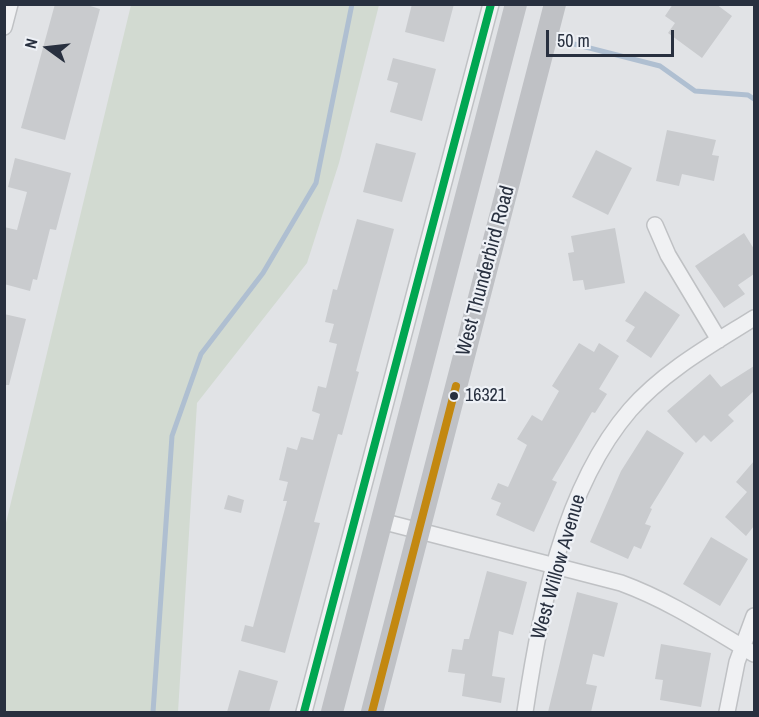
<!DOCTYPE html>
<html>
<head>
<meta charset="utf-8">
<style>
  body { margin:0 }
  #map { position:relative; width:759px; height:717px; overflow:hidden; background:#e1e3e6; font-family:"Archivo Narrow",sans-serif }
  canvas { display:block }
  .frame { position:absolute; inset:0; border:6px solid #28303f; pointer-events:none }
  .north { position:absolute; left:18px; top:18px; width:60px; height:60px; -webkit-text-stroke:4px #eef1f6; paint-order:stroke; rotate:285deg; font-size:16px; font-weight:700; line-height:24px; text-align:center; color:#28303f }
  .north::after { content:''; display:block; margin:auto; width:21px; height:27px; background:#28303f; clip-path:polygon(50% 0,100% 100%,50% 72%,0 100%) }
  .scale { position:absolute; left:546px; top:30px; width:128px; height:27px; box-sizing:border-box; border:3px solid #28303f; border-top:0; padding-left:8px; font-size:18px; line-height:21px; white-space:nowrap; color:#28303f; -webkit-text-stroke:4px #eef1f6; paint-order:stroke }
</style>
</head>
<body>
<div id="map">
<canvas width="759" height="717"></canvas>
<div class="frame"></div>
<div class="north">N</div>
<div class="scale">50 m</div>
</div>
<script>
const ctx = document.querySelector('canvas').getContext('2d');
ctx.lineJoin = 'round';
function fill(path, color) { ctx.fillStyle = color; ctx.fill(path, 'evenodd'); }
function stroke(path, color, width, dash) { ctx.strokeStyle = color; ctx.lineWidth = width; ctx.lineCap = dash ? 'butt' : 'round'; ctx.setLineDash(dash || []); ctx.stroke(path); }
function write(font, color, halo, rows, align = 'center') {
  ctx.font = font + ' "Archivo Narrow",sans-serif'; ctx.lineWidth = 4.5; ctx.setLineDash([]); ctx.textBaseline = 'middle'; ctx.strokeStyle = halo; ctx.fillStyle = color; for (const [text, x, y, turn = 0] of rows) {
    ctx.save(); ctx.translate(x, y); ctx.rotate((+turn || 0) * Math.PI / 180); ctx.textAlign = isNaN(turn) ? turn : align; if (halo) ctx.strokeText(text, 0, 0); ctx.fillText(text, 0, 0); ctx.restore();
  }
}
fill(new Path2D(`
  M131,5H379L339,163L307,263L197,403L178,712H5V527Z`), '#d2dad1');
stroke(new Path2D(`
  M570,43L660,66L695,91L748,95L754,99
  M153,712L172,436L201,354L263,273L316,183L352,4`), '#afbfd1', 5);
fill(new Path2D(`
  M55,4H84L100,9L65,140L21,128Z
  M412,4H454L444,42L405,32Z
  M673,4H716L732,16L702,58L668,33L675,23L665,16Z
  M393,58L436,69L422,121L390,112L398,83L387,80Z
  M667,130L716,140L712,155L719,156L714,181L682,174L679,186L656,181Z
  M376,143L416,153L402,202L363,192Z
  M596,150L632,168L608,215L572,197Z
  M15,158L71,173L56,230L50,229L37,280L33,279L30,291L4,284V227L17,230L27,192L8,187Z
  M357,219L394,229L356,371L359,372L342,435L338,434L314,522L320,523L285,653L241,641L245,625L253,627L287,501H283L288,482L279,480L287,447L297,450L301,437L313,440L320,414L312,411L318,386L326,388L337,344L329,342L334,324L325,322L333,289L337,290Z
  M615,228L625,283L585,290L583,280L573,281L568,253L574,252L571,236Z
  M744,233L754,249V274L738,285L745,294L724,308L695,266Z
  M645,291L680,315L651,358L626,341L635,327L625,321Z
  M4,314L26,319L9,385H4Z
  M579,343L594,352L599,343L619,356L599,389L607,394L595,413L592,412L552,480L557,482L534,532L496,515L501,503L491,499L498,483L508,487L527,445L517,439L532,415L542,421L559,391L552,386Z
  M754,366V391L728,415L734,421L711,442L704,435L696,443L667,411L710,374L721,387Z
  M647,430L684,453L650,508L652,509L645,524L651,526L641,549L634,546L628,559L590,542L621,471Z
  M754,461V526L746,536L725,517L747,492L736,482Z
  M228,495L244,500L241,513L224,509Z
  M711,537L748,559L720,606L683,584Z
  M487,571L527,582L513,635L499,631L492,676L505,678L501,703L462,696L465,674L448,672L452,649L462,650L464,639H469Z
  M577,592L618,603L604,657L593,654L586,684L597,686L591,712H548Z
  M661,644L711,653L701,707L660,700L663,680L655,679Z
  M239,670L278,681L269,712H227Z`), '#c9cbce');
const minor = new Path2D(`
  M4,27L10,4
  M655,225L668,255L719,340
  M381,521L621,583C670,601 710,628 754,654
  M304,712L491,4
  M525,712C540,612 562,489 630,410C664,371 711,345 754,318
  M727,712L737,662L754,616`);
stroke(minor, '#bfc1c4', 18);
stroke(minor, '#f0f1f3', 15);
stroke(new Path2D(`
  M332,712L516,4
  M372,712L555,4`), '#bfc1c5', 22);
stroke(new Path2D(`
  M372,712L456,386`), '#c38810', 8);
stroke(new Path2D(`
  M304,712L491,4`), '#00a651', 8);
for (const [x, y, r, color] of [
  [454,396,5,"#28303f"]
]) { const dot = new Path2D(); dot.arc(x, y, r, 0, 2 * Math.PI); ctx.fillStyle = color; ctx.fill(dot); stroke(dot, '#eef1f6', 2); }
write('18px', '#28303f', '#eef1f6', [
  ["16321",465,396]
], 'left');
write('20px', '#28303f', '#eef1f6', [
  ["West Thunderbird Road",486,271,-75],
  ["West Willow Avenue",559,567,-74]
]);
</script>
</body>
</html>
